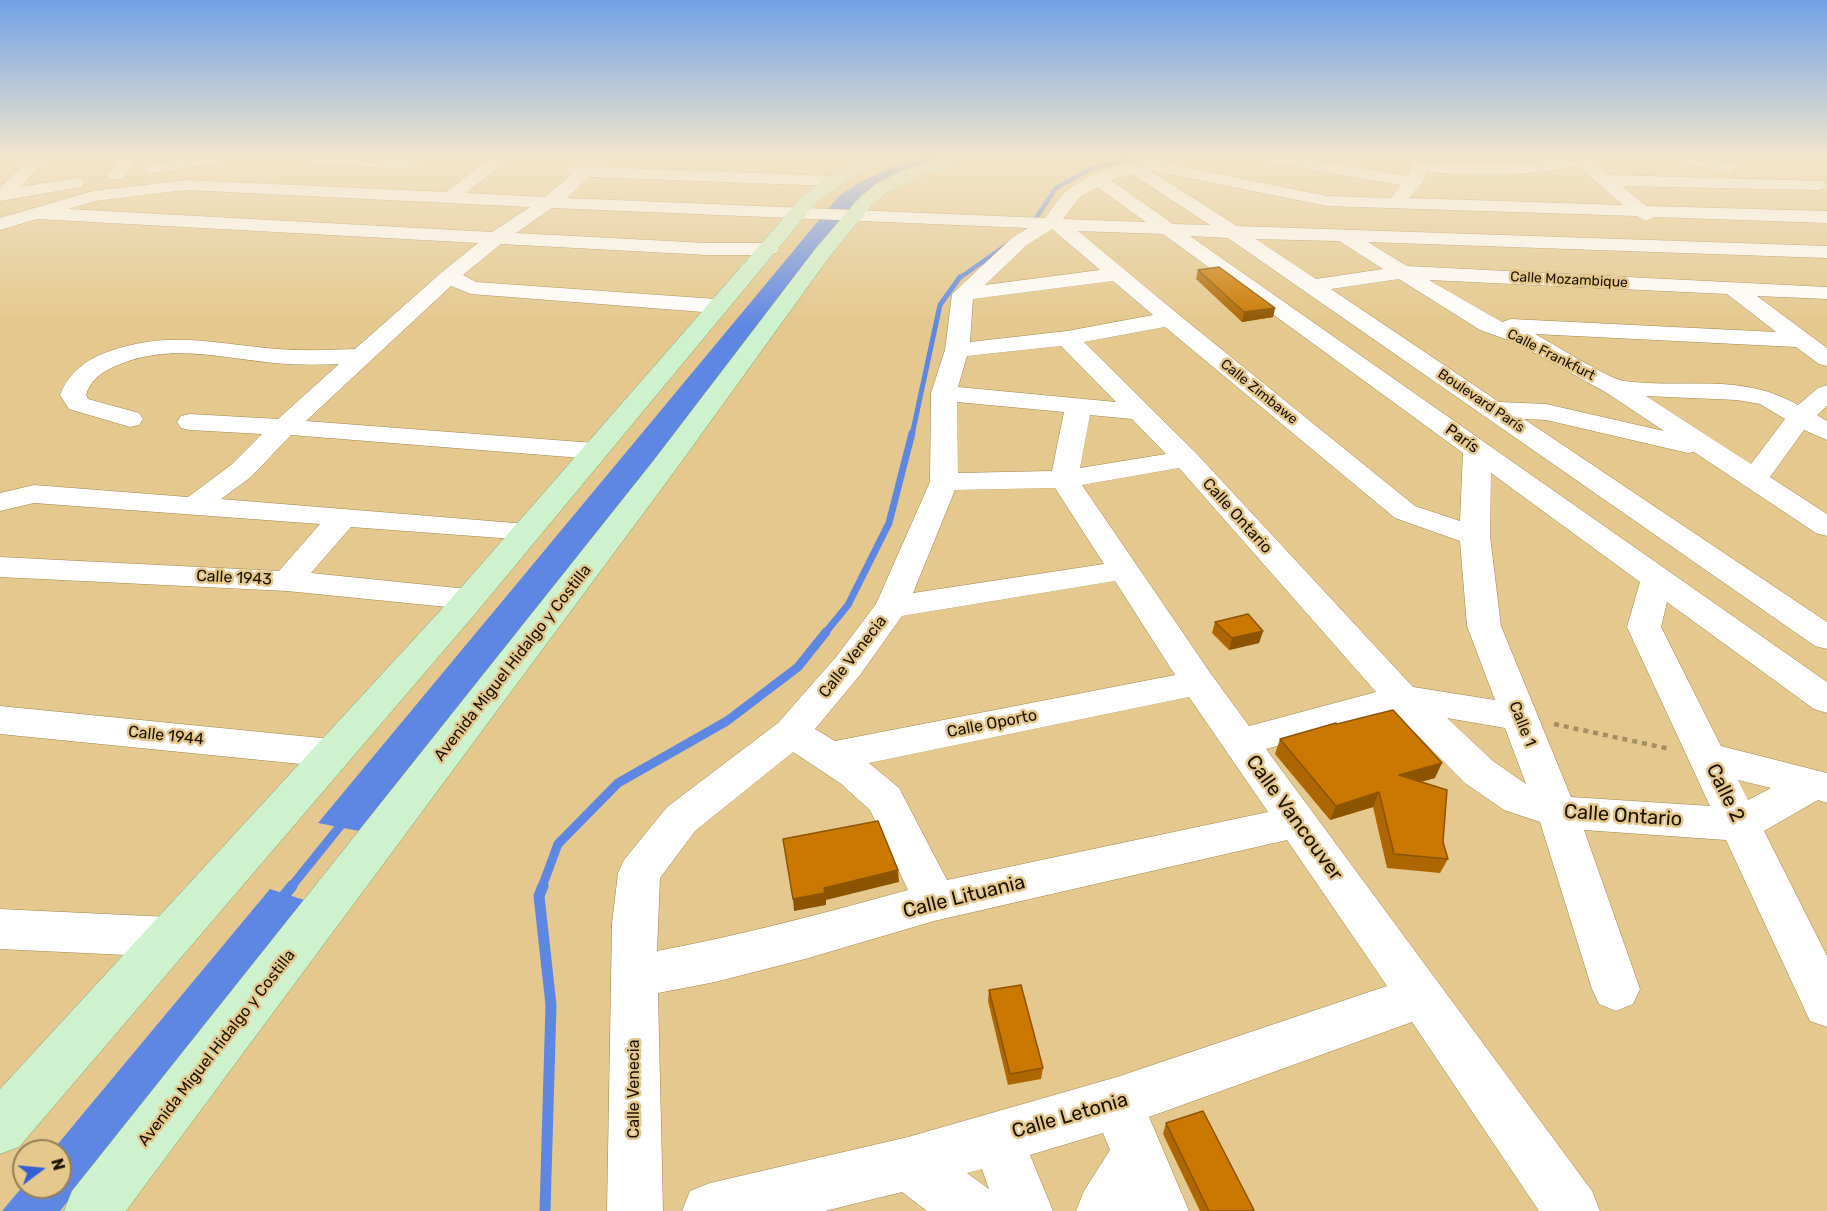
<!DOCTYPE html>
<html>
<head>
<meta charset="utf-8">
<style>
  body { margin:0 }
  #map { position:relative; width:1827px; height:1211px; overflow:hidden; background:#e4c88d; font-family:Rubik,sans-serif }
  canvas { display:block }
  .north { position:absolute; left:12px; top:1139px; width:60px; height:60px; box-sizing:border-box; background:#e4c88d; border:2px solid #947f55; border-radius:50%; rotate:74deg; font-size:16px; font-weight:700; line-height:24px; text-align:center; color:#1c1200 }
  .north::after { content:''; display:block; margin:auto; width:21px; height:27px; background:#3461d1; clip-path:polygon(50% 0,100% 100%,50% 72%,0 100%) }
</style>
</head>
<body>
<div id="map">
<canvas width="1827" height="1211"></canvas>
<div class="north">N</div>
</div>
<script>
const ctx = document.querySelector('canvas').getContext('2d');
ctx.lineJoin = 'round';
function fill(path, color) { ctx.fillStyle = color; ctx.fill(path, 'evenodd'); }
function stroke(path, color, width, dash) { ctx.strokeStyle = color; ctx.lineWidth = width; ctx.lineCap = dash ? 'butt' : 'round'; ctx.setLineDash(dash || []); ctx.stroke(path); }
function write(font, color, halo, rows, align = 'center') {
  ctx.font = font + ' Rubik,sans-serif'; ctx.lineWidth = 5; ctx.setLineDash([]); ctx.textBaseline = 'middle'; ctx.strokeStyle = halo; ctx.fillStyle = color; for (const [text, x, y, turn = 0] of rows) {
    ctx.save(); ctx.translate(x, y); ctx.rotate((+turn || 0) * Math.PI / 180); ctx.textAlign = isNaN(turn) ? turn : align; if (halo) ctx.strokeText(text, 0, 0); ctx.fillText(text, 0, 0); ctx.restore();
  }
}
fill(new Path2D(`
  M928,156H958L866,194L359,831L318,823L839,196C867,176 895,165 928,156Z
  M270,889L307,901L60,1211H2L24,1185V1187H60V1151H52Z`), '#5e87e3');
stroke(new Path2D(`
  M1031,226L1056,188L1089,170L1134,156
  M958,279L1008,244`), '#5e87e3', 4.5);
stroke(new Path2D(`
  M912,435L940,305L960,277`), '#5e87e3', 5);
stroke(new Path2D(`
  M825,633L848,605L889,523L912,433`), '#5e87e3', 7);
stroke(new Path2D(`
  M291,887L345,820
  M542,887L558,844L618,783L727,721L798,667L826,632`), '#5e87e3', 9);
stroke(new Path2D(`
  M543,886L539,896L551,1005L545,1211
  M279,902L292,886`), '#5e87e3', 11);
const minor = new Path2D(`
  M32,156H49L20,187L75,178L81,179L84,183L81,187L75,188L0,201V188Z
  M122,156H139L122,179H110L107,175Z
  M197,156H237L229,161L149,174L141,169L149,164Z
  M316,156L412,159L420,164L412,169L311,164L309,161Z
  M493,156H512L466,193L545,197L571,175L565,171L567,167L581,166L591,156H609L599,167L833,176L839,177L842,181L839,185L833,186L589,177L567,198L1045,218C1052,209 1059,196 1069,189C1096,167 1146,156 1179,156L1177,159L1165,163L1327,196L1391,198L1401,185L1262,161L1254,156H1292L1407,176L1413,162L1419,161L1500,164L1591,156L1590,159L1609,175L1823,181L1826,185L1823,189L1817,190L1622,186L1646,206L1827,211V223L1654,217L1646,221L1637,216L1327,206L1149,170L1237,226L1827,246V258L1368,242L1407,266L1827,287V299L1757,296L1827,348V366L1819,364L1796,347L1535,334C1552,343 1609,379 1624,381C1685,389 1741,372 1798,405L1818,388L1827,385V406L1817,415L1827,421V440L1804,430L1770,477L1827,514V536L1816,533L1694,452L1688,453L1546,420L1524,419L1827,622V649L1815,646L1228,238L1190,236L1827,682V713L1814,709L1667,602L1661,627L1721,746L1827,773V803L1818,800L1764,831L1827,956V1027L1810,1021L1726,840L1584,830L1640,989L1633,1004L1616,1011L1599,1004L1592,989L1540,822L1504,810L1465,783L1395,713L1266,749L1592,1191L1600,1211H1539L1412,1022L1149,1117L1189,1211H1076L1084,1191L1110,1150L1103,1133L1030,1155L1053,1211H927L902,1192L825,1211H682L690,1191L710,1183L908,1137L1117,1077L1387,986L1287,840L934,921L805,959L715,982L658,993L663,1211H607L612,924L618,873L624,860L667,807L778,723L836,657L876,604L930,482L931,393L945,350L952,294L1013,237L1028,228L552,208L516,233L707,243H769L776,245L779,249L776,253L769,255H707L501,244L463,275L476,282L716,299L724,301L727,306L724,311L716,313L471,294L451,286L306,421L594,443L604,445L608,451L604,457L594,459L291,435L251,477L221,499L539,525L543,531L539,537L528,540L351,527L311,573L467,589L479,592L483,599L479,606L467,609L287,591L0,577V557L279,571L320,524L34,503L0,511V493L34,485L188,497L231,465L262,434L190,430L181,428L177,422L181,416L190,414L278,419L339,364C317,365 295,365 274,363C222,358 173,344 123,363C106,369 91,378 86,395L88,399L139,413L143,419L139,425L130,427L69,409L60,395C69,372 87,359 110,351C172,330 215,344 277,349C303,351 329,350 355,349L442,272L478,243L37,219L0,230V218L93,191L186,180L446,192ZM1578,166L1623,205L1409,198L1423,182L1426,172C1477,176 1527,176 1578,166ZM1132,174L1210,225L1173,224L1111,180ZM1097,187L1146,222L1063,219L1080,197ZM186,190L530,207L492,232L68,209L95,201ZM1052,229L1100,270L985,285L1027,245ZM1078,231L1163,234L1463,453L1460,521L1415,506L1178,314ZM1256,239L1339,241L1383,269L1316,279ZM1399,279L1480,330L1517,343L1607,393L1664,431L1546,404L1499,402L1331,289ZM1429,280L1727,294L1776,332L1511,319L1502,322ZM1113,281L1153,315L1067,331L970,342L973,299ZM1165,327L1395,518L1460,541L1467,626L1495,700L1413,687L1196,453L1084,342ZM1061,346L1116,402L958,387L967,356ZM1646,396L1737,400L1760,404L1785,419L1751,464ZM957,402L1064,412L1052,471L958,473ZM1090,415L1132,419L1166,454L1080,468ZM1179,468L1376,692L1249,726L1211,674L1082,485ZM1491,473L1640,582L1627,627L1710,806L1571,797L1501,626L1490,536ZM1055,488L1104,564L913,593L955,490ZM1115,581L1175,675L835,741L815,729L860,675L902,616ZM1189,697L1268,812L947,880L899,788L869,763ZM1447,718L1505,728L1526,784L1493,761ZM793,752L840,783L870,810L908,890C825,913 742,935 657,951L660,878L695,831ZM1738,780L1771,788L1748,800ZM982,1169L989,1189L967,1173Z
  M1664,156H1697L1735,164L1737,168L1729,173L1666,159Z
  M0,706L331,739L345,743L350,753L345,763L331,767L0,734Z
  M0,909L169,917L185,923L192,937L185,951L169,957L0,949Z`);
const major = new Path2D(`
  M871,156H894L892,159L847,180L815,204L475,614L19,1147L0,1154V1089L451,599L802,197L826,178Z
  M948,156H973L971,159L913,179L888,192L872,205L830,256L674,472L126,1211H64L72,1191L654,460L816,248L860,197L876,184L901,171Z`);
stroke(minor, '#9f844b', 1);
stroke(major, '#7a9e70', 1);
stroke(new Path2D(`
  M1554,724L1670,749`), '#a58f61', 4.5, [5, 5]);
fill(minor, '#fff');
fill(major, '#cdf2cd');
fill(new Path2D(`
  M1198,270L1275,308L1273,317L1242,322L1196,279Z
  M1215,622L1263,631L1259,643L1229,650L1212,633Z
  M1337,724L1435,778L1420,782L1443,842L1448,859L1440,873L1387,868L1373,807L1330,820L1275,754L1280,739Z
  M989,990L1043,1068L1041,1079L1008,1085L988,1001Z
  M1166,1123L1254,1210L1253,1211H1200L1163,1134Z`), '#ae6700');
fill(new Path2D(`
  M1275,308L1273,317L1242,322L1244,312Z
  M1263,631L1259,643L1229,650L1232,638Z
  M1442,763L1435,778L1392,790L1399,775Z
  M1379,792L1373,807L1330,820L1336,806Z
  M898,870L899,882L826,900V905L794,911L793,899L824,888Z`), '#8d5400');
const building = new Path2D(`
  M1219,267L1275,308L1244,312L1198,270Z
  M1248,614L1263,631L1232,638L1215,622Z
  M1393,710L1442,763L1399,775L1447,790L1443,842L1448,859L1394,854L1379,792L1336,806L1280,739L1336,723L1337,724Z
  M878,821L898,870L824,888L825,893L793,899L783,839Z
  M1021,985L1043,1068L1010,1074L989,990Z
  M1203,1111L1254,1210L1251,1211H1209L1166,1123Z`);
fill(building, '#ca7800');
stroke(building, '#8d5400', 1.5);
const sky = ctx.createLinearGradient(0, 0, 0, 326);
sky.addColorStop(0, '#71a2e6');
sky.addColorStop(0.48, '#f3e6cc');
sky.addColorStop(1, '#f3e6cc00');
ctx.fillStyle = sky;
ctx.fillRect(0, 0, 1827, 326);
write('14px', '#1c1200', '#e4c88d', [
  ["Calle Mozambique",1569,280,3],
  ["Calle Frankfurt",1551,355,27],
  ["Calle Zimbawe",1259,392,39],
  ["Boulevard París",1481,401,34]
]);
write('16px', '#1c1200', '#e4c88d', [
  ["París",1462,439,36],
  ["Calle Ontario",1237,516,48],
  ["Calle 1943",234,578,3],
  ["Calle Venecia",853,657,-52],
  ["Avenida Miguel Hidalgo y Costilla",513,663,-52],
  ["Calle Oporto",992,724,-11],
  ["Calle 1",1522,724,68],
  ["Calle 1944",166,736,6],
  ["Avenida Miguel Hidalgo y Costilla",217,1048,-52],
  ["Calle Venecia",634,1089,-90]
]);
write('20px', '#1c1200', '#e4c88d', [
  ["Calle 2",1725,793,64],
  ["Calle Ontario",1623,816,4],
  ["Calle Vancouver",1294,818,54],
  ["Calle Lituania",964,897,-14],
  ["Calle Letonia",1070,1116,-16]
]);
</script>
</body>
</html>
